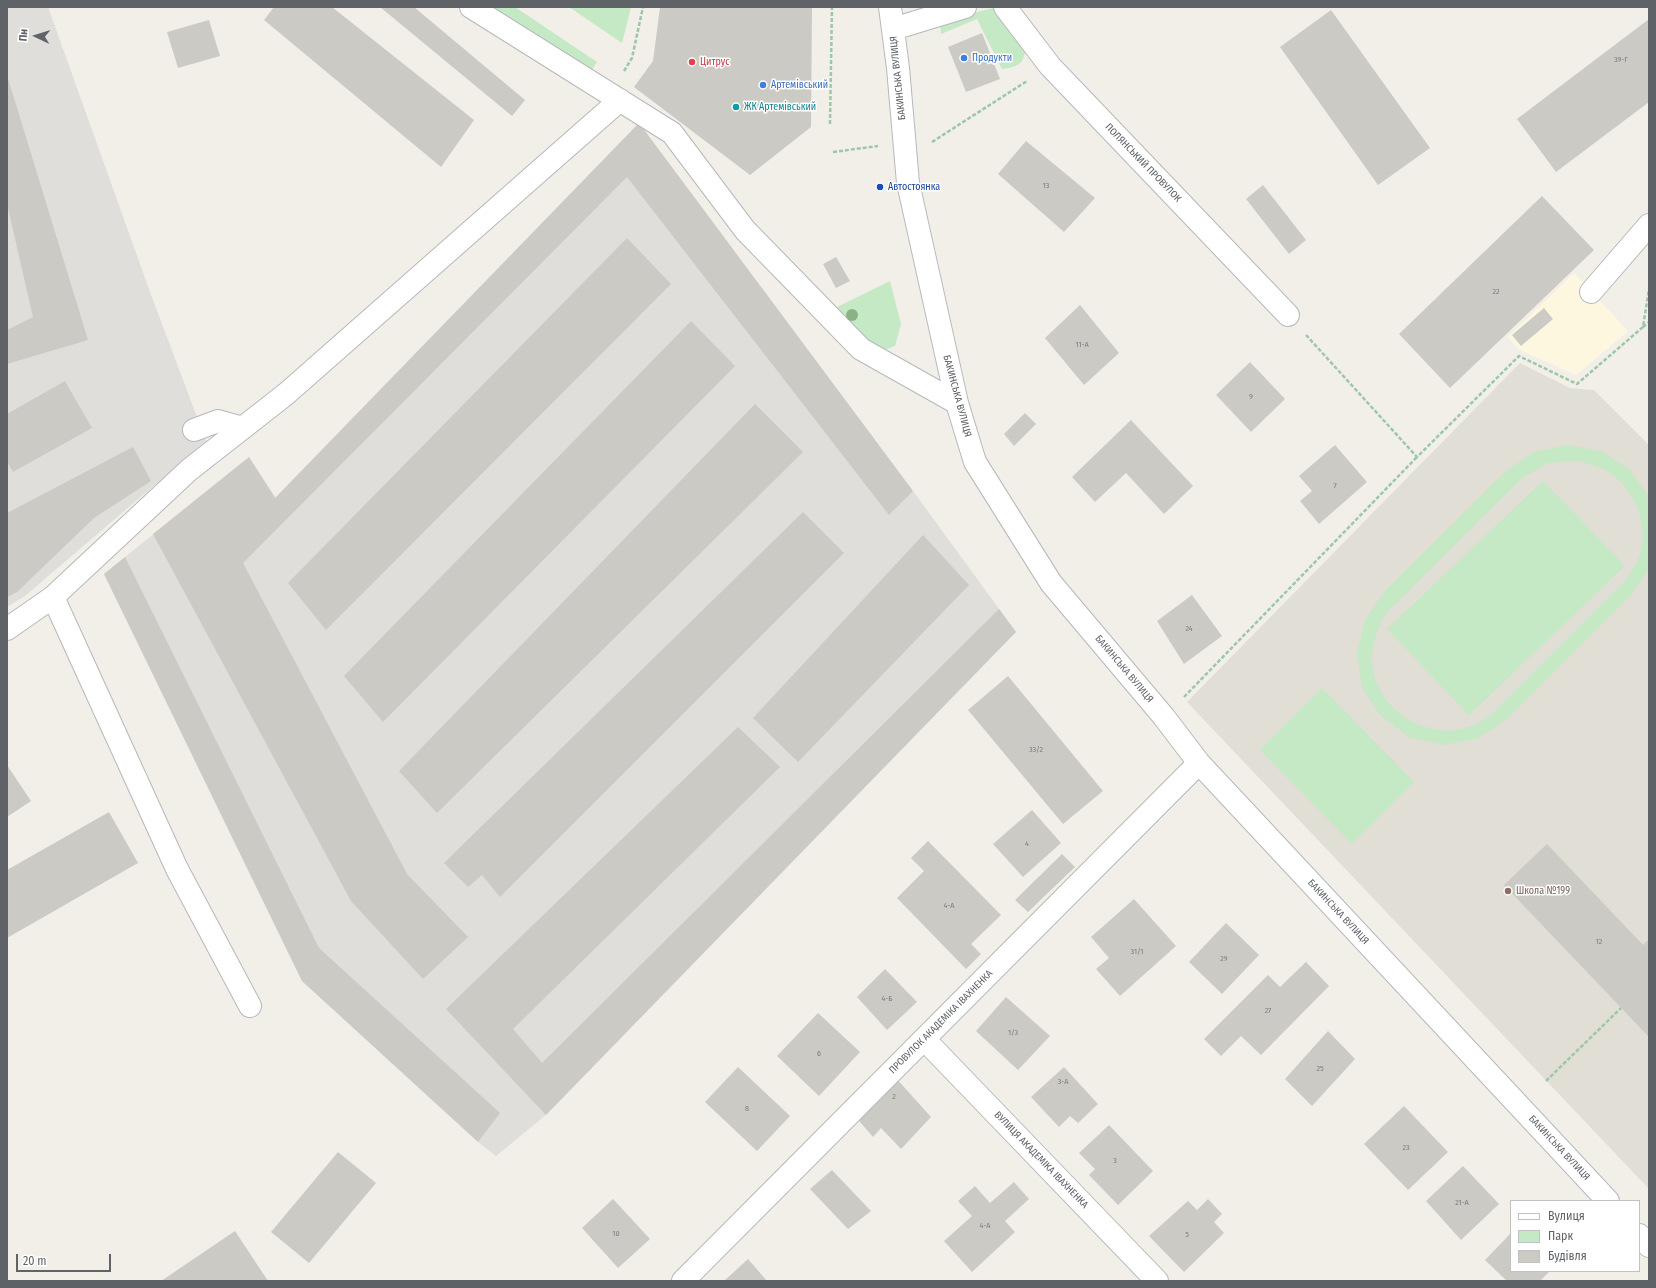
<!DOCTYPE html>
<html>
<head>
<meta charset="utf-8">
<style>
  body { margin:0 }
  #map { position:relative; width:1656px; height:1288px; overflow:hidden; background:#f1efe8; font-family:"Fira Sans Condensed",sans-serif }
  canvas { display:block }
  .frame { position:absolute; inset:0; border:8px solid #5f6368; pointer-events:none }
  .legend { position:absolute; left:1510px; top:1200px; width:130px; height:72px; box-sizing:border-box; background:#fff; border:1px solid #bfc1c3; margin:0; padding:5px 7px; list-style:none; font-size:12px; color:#5f6368 }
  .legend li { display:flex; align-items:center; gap:8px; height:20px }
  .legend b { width:20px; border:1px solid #bfc1c3 }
  .north { position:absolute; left:16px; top:16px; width:40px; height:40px; -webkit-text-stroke:3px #fff; paint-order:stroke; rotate:274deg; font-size:11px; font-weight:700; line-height:16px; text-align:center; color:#5f6368 }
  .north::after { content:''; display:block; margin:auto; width:14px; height:18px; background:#5f6368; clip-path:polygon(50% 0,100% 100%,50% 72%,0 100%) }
  .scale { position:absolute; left:16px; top:1254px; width:95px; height:18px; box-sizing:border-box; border:2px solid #5f6368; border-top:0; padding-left:5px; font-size:12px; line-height:14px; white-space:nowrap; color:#5f6368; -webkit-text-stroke:3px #fff; paint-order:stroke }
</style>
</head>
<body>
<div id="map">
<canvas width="1656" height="1288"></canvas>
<div class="frame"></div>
<ul class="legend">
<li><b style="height:5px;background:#fff"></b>Вулиця</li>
<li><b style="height:11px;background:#c5e8c5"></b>Парк</li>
<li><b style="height:11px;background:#cccac5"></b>Будівля</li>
</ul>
<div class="north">Пн</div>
<div class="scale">20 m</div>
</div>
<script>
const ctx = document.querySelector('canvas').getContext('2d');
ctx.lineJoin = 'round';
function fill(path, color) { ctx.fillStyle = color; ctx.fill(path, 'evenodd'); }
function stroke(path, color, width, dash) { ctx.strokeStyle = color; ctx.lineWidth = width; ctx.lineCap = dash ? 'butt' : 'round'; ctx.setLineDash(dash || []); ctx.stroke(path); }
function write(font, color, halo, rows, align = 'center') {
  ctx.font = font + ' "Fira Sans Condensed",sans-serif'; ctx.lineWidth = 3; ctx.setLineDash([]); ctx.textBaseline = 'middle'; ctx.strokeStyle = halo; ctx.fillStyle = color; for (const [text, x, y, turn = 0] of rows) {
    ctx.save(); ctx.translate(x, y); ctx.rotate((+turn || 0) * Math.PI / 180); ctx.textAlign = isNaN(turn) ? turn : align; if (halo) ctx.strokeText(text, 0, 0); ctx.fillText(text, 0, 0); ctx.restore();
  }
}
fill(new Path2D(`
  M1574,273L1628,331L1576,375L1518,349L1508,337Z`), '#fef7e0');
fill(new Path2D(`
  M7,7H48L150,292L206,441L25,596L7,607Z
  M639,123L913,491L1016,632L1008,638L546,1115L496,1156L478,1142L302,981L104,574L249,457L276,498Z`), '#e0deda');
fill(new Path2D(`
  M1520,363L1570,388L1594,390L1649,445V1189L1187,702Z`), '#e1ded6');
fill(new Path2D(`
  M482,7H515L597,62L589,74Z
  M570,7H631L622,43L569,7Z
  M998,7L1027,45C1023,64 1021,66 1002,69L977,19L941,34L940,21Z
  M890,281L901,324L895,346L884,350L872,348L833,309Z
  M1568,445L1601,451L1630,470L1649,497V569L1630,596L1509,717L1479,738L1444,745L1409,737L1380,715L1362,687L1357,653L1365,620L1384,592L1506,471L1534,452ZM1578,461C1587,464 1599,466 1607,471C1636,488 1651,529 1638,560C1634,567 1629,575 1625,581L1489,717C1481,721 1472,727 1464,728C1420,739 1373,706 1372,659C1372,642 1378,628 1386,613L1522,478L1548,463Z
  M1543,481L1625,566L1469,715L1387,629Z
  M1322,688L1414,782L1352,844L1260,750Z`), '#c5e8c5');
fill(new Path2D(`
  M274,7H332L474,120L441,167L264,20Z
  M380,7H414L525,100L512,116Z
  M660,7H812L811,127L750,175L634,87L653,61Z
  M1331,10L1430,148L1378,185L1280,47Z
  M1649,19V102L1556,172L1517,119Z
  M209,20L220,56L178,68L167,32Z
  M982,33L1000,79L966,92L948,47Z
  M7,75L88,340L7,364V330L33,317L7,204Z
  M639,123L913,491L889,515L627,177L243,563L407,874L468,937L423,979L351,901L153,534L249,457L275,498Z
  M1026,141L1095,198L1064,232L998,174Z
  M1263,185L1306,240L1289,254L1246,199Z
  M1542,196L1594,250L1450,388L1399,334Z
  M627,238L671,284L326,630L288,583Z
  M836,257L850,281L836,288L823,264Z
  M1080,305L1119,353L1084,385L1045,338Z
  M1544,308L1553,319L1521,346L1512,335Z
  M691,321L735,366L383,722L344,676Z
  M1250,362L1285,399L1251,432L1216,395Z
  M65,381L92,428L13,472L7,462V414Z
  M755,404L803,452L437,813L399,771Z
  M1025,413L1036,424L1014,446L1004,434Z
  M1131,420L1193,486L1164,514L1126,473L1095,502L1072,477Z
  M1335,445L1367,482L1319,524L1300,501L1312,491L1299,476Z
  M133,447L151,481L94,518L17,592L7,597V513Z
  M803,512L844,553L500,897L482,875L468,887L444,863Z
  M923,535L969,585L798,762L753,718Z
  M125,557L319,948L500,1113L478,1142L302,981L104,574Z
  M1192,595L1222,636L1184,664L1157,621Z
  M999,609L1016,632L546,1115L446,1009L738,727L780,767L513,1029L542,1063Z
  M1008,676L1103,791L1063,824L968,710Z
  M7,765L31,801L7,817Z
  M1032,810L1061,843L1023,877L993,844Z
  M109,812L138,863L7,938V870Z
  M928,841L1001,915L971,944L981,954L966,969L897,898L924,871L911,858Z
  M1547,844L1643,945L1649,939V1037L1504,885Z
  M1062,854L1075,867L1028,912L1015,900Z
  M1134,899L1176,946L1120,996L1096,969L1109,958L1091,937Z
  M1226,923L1259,955L1222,994L1189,962Z
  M1306,962L1329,986L1261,1055L1241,1036L1221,1056L1204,1039L1268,975L1280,987Z
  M885,969L917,1002L887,1030L857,997Z
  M1006,997L1050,1036L1018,1070L976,1031Z
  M818,1013L860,1052L819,1096L777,1056Z
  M1328,1031L1355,1059L1312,1106L1285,1079Z
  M738,1067L790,1116L757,1151L705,1102Z
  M1064,1067L1098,1104L1078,1123L1070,1116L1059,1127L1031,1097Z
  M895,1077L931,1117L901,1149L881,1128L873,1137L855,1116Z
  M1404,1106L1448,1152L1408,1190L1364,1144Z
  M1109,1125L1153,1171L1118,1205L1089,1175L1095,1169L1079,1153Z
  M338,1152L376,1183L309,1263L271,1232Z
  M1463,1166L1499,1204L1461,1240L1426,1201Z
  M832,1170L871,1211L848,1229L810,1189Z
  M1014,1182L1029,1199L1005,1221L1015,1232L972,1272L944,1241L972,1216L958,1201L975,1186L990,1203Z
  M613,1199L650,1239L618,1268L582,1228Z
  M1208,1199L1222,1214L1214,1222L1224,1233L1184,1272L1149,1236L1188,1201L1197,1210Z
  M235,1231L268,1281H161Z
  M1511,1233V1271H1550L1540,1281H1507L1485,1260Z
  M748,1259L767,1281H724Z`), '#cccac5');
const minor = new Path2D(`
  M471,7L672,133L745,230L861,349L957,403
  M890,7L898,68L908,183L957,403L975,462L1051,583L1164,717L1199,763L1608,1201
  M1005,7L1050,66L1288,315
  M893,29L965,7
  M1591,292L1649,225
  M194,430L218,421L243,428
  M53,597L177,869L250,1006
  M7,629L53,597L189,470L286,394L620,100
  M924,1039L1157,1281
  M1639,1235L1649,1246
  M683,1281L1199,763`);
stroke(minor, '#b5b8bc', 24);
stroke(new Path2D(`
  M624,71L632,58L643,7
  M830,124L832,7
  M932,142L1027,81
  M833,152L878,146
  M1643,327L1649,322
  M1306,335L1417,457L1519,356L1577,384L1643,327L1649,289
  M1184,697L1417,457
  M1546,1081L1621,1008`), '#9cc7a9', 2.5, [4, 2]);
stroke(minor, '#fff', 22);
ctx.fillStyle = '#89b387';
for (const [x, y] of [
  [852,315]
]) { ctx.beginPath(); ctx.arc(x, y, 6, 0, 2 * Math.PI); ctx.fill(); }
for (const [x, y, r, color] of [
  [964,58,4,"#3f7fe0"],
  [692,62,4,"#e0444e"],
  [763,85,4,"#3f7fe0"],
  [736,107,4,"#0f9aa8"],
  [880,187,4,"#1a4fb4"],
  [1508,891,4,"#8d6e63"]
]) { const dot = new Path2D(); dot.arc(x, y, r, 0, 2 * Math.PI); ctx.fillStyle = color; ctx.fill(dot); stroke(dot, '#fff', 1.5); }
write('8px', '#7a7d7f', null, [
  ["39-Г",1621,60],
  ["13",1046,186],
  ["22",1496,292],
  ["11-А",1082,345],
  ["9",1251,397],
  ["7",1335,486],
  ["24",1189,629],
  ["33/2",1036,750],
  ["4",1027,844],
  ["4-А",949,906],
  ["12",1599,942],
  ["31/1",1137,952],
  ["29",1224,959],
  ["4-Б",887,999],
  ["27",1268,1011],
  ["1/3",1013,1033],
  ["6",819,1054],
  ["25",1320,1069],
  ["3-А",1063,1082],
  ["2",894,1097],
  ["8",747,1109],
  ["23",1406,1148],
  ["3",1115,1161],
  ["21-А",1462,1203],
  ["4-А",985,1226],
  ["10",616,1234],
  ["5",1187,1235]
]);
write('10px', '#366cbe', '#fff', [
  ["Продукти",972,58],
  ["Артемівський",771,85]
], 'left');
write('10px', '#be3a42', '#fff', [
  ["Цитрус",700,62]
], 'left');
write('10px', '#5f6368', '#fff', [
  ["БАКИНСЬКА ВУЛИЦЯ",898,78,-96],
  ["ПОЛЯНСЬКИЙ ПРОВУЛОК",1143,163,46],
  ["БАКИНСЬКА ВУЛИЦЯ",957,396,75],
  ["БАКИНСЬКА ВУЛИЦЯ",1124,669,50],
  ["БАКИНСЬКА ВУЛИЦЯ",1338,912,47],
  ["ПРОВУЛОК АКАДЕМІКА ІВАХНЕНКА",941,1022,-45],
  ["БАКИНСЬКА ВУЛИЦЯ",1559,1148,47],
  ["ВУЛИЦЯ АКАДЕМІКА ІВАХНЕНКА",1041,1160,46]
]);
write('10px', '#0d838f', '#fff', [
  ["ЖК Артемівський",744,107]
], 'left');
write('10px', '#164399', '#fff', [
  ["Автостоянка",888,187]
], 'left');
write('10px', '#785e54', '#fff', [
  ["Школа №199",1516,891]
], 'left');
</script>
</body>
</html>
